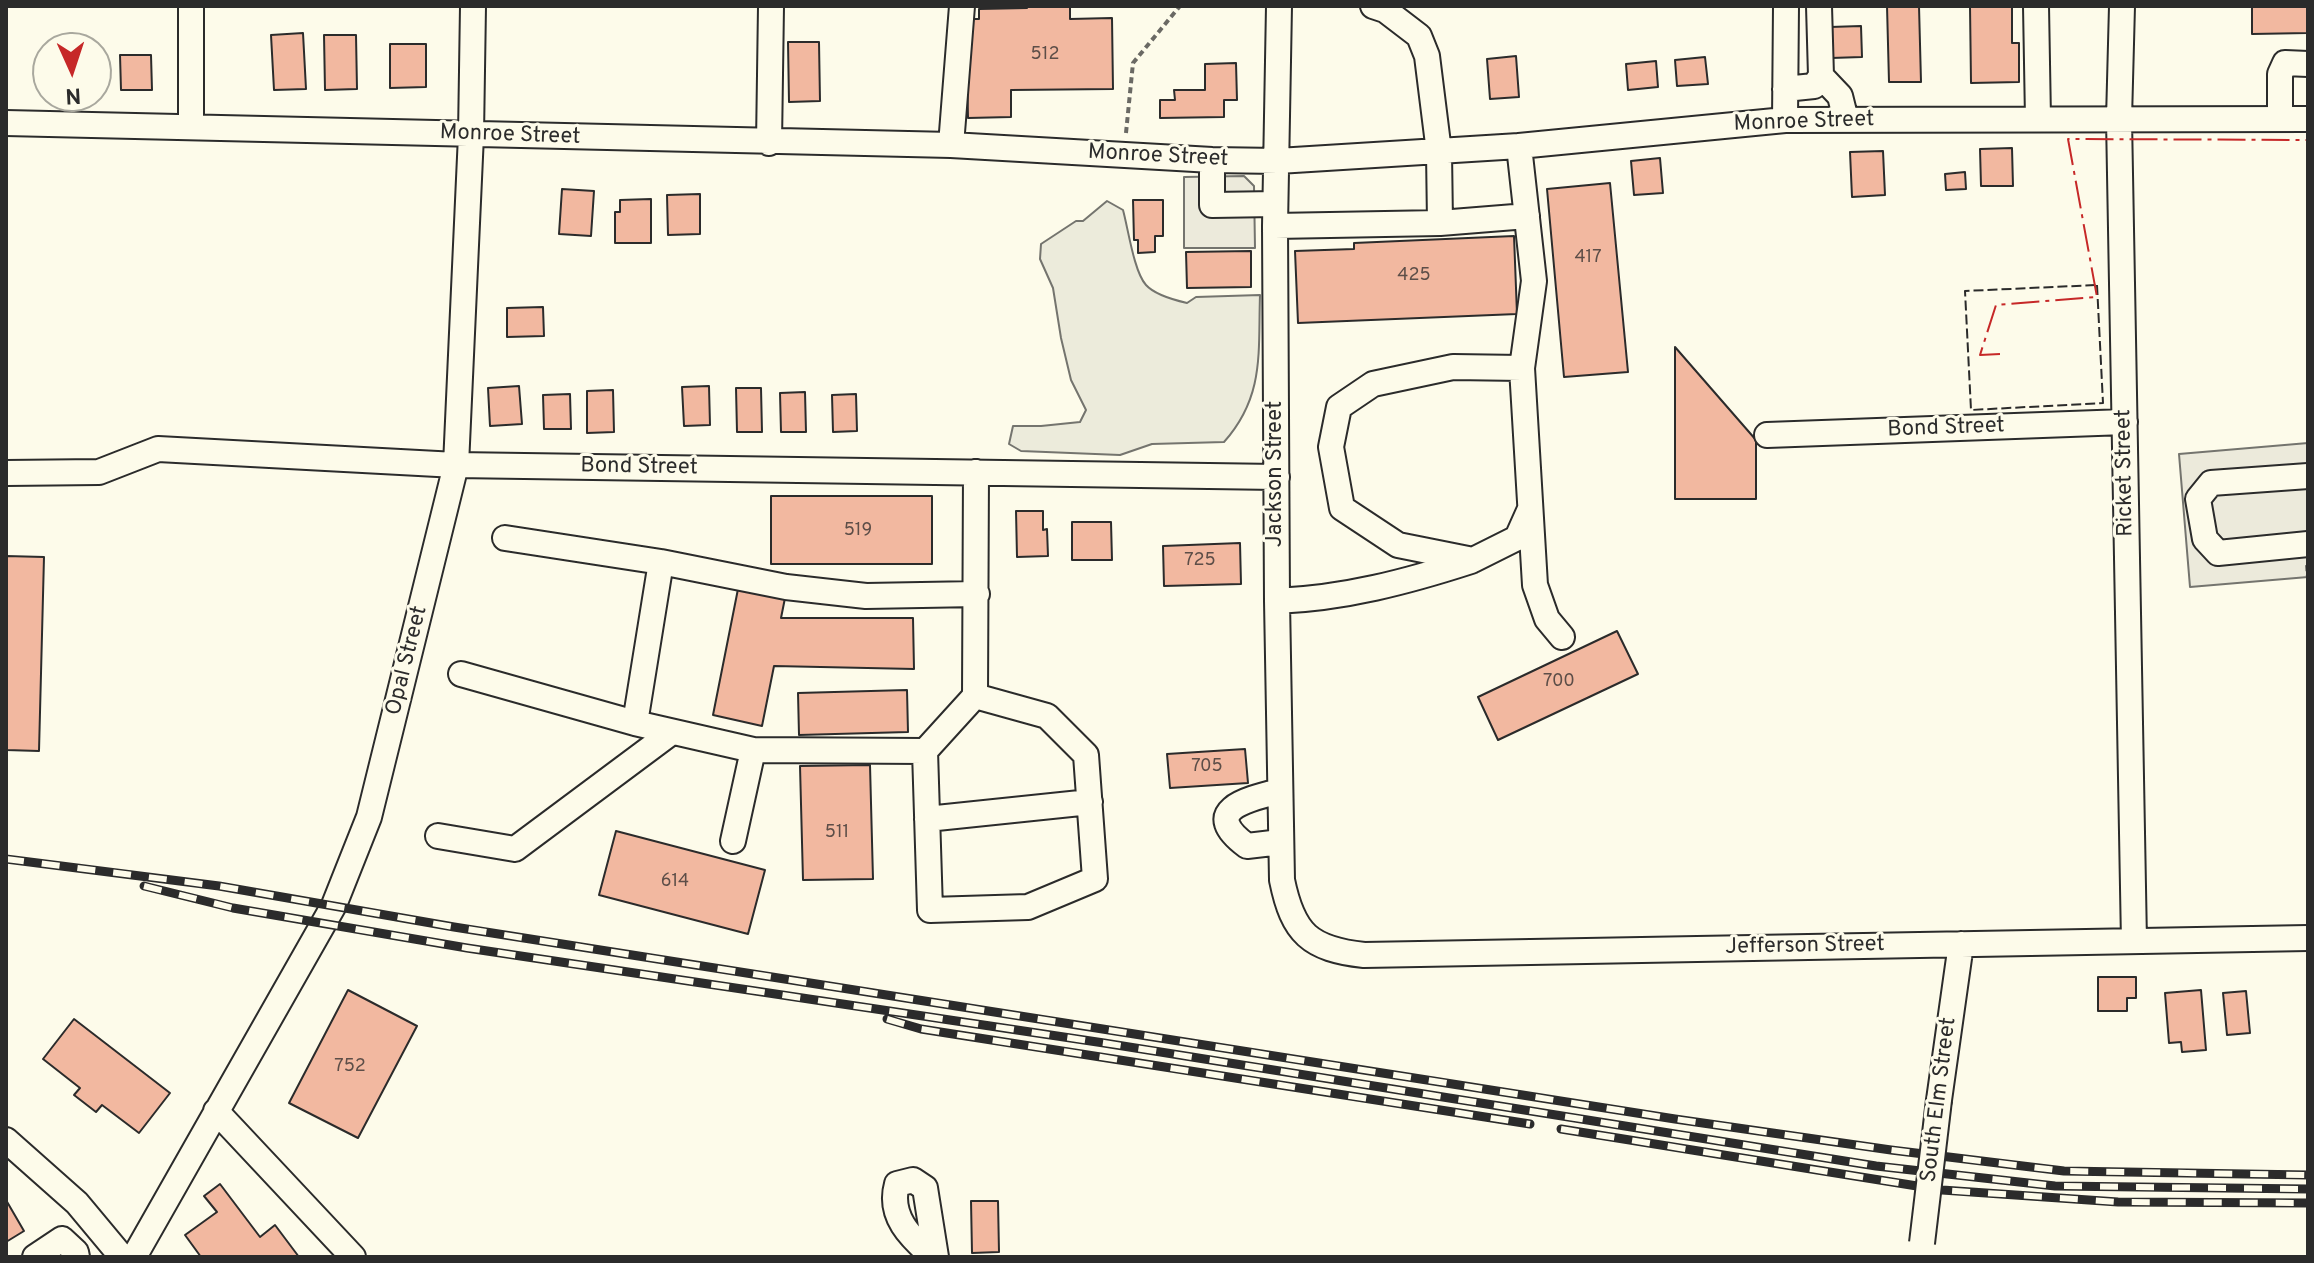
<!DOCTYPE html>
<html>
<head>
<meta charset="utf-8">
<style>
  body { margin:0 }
  #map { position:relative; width:2314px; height:1263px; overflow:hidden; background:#fdfbea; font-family:Overpass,sans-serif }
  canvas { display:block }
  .frame { position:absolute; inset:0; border:8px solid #2b2b2b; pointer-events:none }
  .north { position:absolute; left:32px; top:32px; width:80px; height:80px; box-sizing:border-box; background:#fdfbea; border:2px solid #a9a89e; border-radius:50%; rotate:177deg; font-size:22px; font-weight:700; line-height:32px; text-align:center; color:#2b2b2b }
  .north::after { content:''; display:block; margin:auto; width:28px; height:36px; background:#c62828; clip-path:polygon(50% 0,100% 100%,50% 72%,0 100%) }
</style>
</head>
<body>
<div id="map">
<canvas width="2314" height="1263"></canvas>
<div class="frame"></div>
<div class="north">N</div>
</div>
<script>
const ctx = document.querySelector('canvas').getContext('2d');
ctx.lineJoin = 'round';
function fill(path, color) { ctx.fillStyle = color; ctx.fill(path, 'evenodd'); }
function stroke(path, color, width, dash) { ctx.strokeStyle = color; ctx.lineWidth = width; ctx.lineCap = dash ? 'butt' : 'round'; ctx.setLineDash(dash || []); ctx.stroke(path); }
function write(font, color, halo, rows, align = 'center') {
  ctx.font = font + ' Overpass,sans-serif'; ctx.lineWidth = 6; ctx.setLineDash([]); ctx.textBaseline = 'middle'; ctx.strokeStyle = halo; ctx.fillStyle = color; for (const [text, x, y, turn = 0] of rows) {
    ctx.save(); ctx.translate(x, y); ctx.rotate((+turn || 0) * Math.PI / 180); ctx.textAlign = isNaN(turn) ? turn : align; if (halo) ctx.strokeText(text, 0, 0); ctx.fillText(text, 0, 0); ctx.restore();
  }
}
const green = new Path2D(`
  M1107,201L1123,210C1128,228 1134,272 1146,285C1155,295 1174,300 1187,303L1196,297L1260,295C1258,352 1265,396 1224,442L1152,444L1120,455L1021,451L1009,444L1013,426H1041L1080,422L1086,410L1071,380L1061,338L1053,288L1040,259L1041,244L1076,221H1083Z`);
fill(green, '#ecebdb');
stroke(green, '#74746e', 2);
const parking = new Path2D(`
  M1244,176L1254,186L1255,248H1184V177Z
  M2308,443V577L2190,587L2179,454Z`);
fill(parking, '#eceadb');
stroke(parking, '#74746e', 2);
const building = new Path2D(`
  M1027,6H1070V19L1112,18L1113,89L1011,90V117L968,118L966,19H979V9L1027,8Z
  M1887,6H1919L1921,82H1889Z
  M1970,6H2012V43H2019V82L1971,83Z
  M2252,6H2308V33L2252,34Z
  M1861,26L1862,57L1831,58L1830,27Z
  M303,33L306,89L274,90L271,35Z
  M324,35H356L357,89L325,90Z
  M788,42H819L820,101L789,102Z
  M390,44H426V87L390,88Z
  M120,55H151L152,90H121Z
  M1516,56L1519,97L1490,99L1487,59Z
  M1705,57L1708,84L1677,86L1675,60Z
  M1656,61L1658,87L1628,90L1626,64Z
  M1236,63L1237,100H1224V117L1160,118V100H1175L1174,90H1205V64Z
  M2012,148L2013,186H1981L1980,149Z
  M1883,151L1885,195L1852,197L1850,152Z
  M1660,158L1663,193L1634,195L1631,161Z
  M1965,172L1966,189L1946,190L1945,174Z
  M1610,183L1628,372L1564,377L1547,189Z
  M562,189L594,191L591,236L559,234Z
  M700,194V234L668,235L667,195Z
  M651,199V243H615V212H620V200Z
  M1133,200H1163V236H1155V252L1138,253V240H1134Z
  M1514,236L1517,314L1298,323L1295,251L1354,249V243Z
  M1251,251V287L1187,288L1186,252Z
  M543,307L544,336L507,337V308Z
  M1675,347L1756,440V499H1675Z
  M519,386L522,424L490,426L488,388Z
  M709,386L710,425L684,426L682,387Z
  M736,388H761L762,432H737Z
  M613,390L614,432L587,433V391Z
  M805,392L806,432H781L780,393Z
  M570,394L571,429H544L543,395Z
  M856,394L857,431L833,432L832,395Z
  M771,496H932V564H771Z
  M1016,511H1043V530L1047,529L1048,556L1017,557Z
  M1072,522H1111L1112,560H1072Z
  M1240,543L1241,584L1164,586L1163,546Z
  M6,556L44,557L39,751L6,750Z
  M738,589L785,598L781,618H913L914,669L774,666L762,726L713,715Z
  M1617,631L1638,674L1498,740L1478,697Z
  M907,690L908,732L799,735L798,693Z
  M1245,749L1248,783L1170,788L1167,754Z
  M870,765L873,879L803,880L800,766Z
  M616,831L765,870L748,934L599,895Z
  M2098,977H2136V998H2127V1011H2098Z
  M348,990L417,1026L358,1138L289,1103Z
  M2201,990L2206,1050L2182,1052L2181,1042L2169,1043L2165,993Z
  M2246,991L2250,1033L2227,1035L2223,993Z
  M74,1019L170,1093L139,1133L102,1105L96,1112L74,1095L80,1088L43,1059Z
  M220,1184L260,1237L275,1225L299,1257H201L185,1235L217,1212L204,1196Z
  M6,1200L24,1231L6,1242Z
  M971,1201H998L999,1252L972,1253Z`);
fill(building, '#f2b8a0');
stroke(building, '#2b2b2b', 2);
const minor = new Path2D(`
  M1279,6L1275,226L1277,601L1282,880C1293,934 1310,949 1364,955L2308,938
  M1373,6L1385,10L1419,36L1427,56L1439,152L1440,223
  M2036,6L2038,119
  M2122,6L2119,119L2134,941
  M1821,76L1840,96L1846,120
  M1785,89L1814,86L1821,76L1819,6
  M2280,119V74L2285,63L2308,64
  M1785,120L1786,6
  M6,123L951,145L1212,160L1278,161L1519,146L1785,120L2308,119
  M191,127V6
  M769,143L771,6
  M951,145L962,6
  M1519,146L1534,281L1522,368L1535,585L1547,619L1562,637
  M1212,160V205L1275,204
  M1275,226L1440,223L1527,216
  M1522,368L1453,367L1373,384L1339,407L1331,447L1342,508L1398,545L1473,560L1517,538L1530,509
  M1767,435L2125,422
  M976,472L975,696L925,751L753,750L635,723L661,562L786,587L866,596L977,594
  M6,473L99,472L158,449L456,465L1277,477
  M2308,476L2211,483L2198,499L2205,539L2218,553L2308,544
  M505,538L661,562
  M1277,601C1345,598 1406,582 1471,561
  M461,674L635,723
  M925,751L930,910L1028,907L1095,879L1086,755L1047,716L975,696
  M1280,791C1248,799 1198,810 1247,846L1281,842
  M927,819L1090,802
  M438,836L515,849L672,732
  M733,841L753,750
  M1939,1100L1961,944
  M216,1111L353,1257
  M6,1140L77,1203L122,1257
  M35,1257L62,1239L76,1252L77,1257
  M134,1257L334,905L369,817L456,465L471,135L473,6
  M933,1257C910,1237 888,1216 897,1184L913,1180L925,1188L936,1257`);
stroke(minor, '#2b2b2b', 28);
stroke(new Path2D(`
  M1126,133L1133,63L1180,6
  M2307,565L2308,578`), '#6a6964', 4, [6, 4]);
stroke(minor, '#fdfbea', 24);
const rail = new Path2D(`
  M6,859L219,886L454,927L1675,1119L1891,1150L2064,1171L2308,1175
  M144,886L233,908L467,948L1104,1043L1876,1166L2055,1186L2308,1189
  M887,1019L921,1029L1530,1124
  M1561,1129L1942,1190L2118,1202L2308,1203`);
stroke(rail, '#2b2b2b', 9);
stroke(rail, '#fdfbea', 6, [18]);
const minorBridge = new Path2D(`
  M1922,1243L1939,1100`);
stroke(minorBridge, '#2b2b2b', 28, []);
stroke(minorBridge, '#fdfbea', 24);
stroke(new Path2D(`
  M2097,285L2103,403L1971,410L1965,291Z`), '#2b2b2b', 2, [10, 4]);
stroke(new Path2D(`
  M2000,354L1980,355L1996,305L2097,297L2068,139L2308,140`), '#c62828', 2, [28, 6, 4, 6]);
write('18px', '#5d4e48', null, [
  ["512",1045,55],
  ["417",1588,258],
  ["425",1414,276],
  ["519",858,531],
  ["725",1200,561],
  ["700",1559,682],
  ["705",1207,767],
  ["511",837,833],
  ["614",675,882],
  ["752",350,1067]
]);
write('22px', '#2b2b2b', '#fdfbea', [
  ["Monroe Street",1804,123,-2],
  ["Monroe Street",510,136,2],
  ["Monroe Street",1158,157,3],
  ["Bond Street",1946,429,-2],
  ["Bond Street",639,468,1],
  ["Ricket Street",2126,473,-91],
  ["Jackson Street",1277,474,-90],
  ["Opal Street",408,661,-76],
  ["Jefferson Street",1805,947,-1],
  ["South Elm Street",1940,1100,-83]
]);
</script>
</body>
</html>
